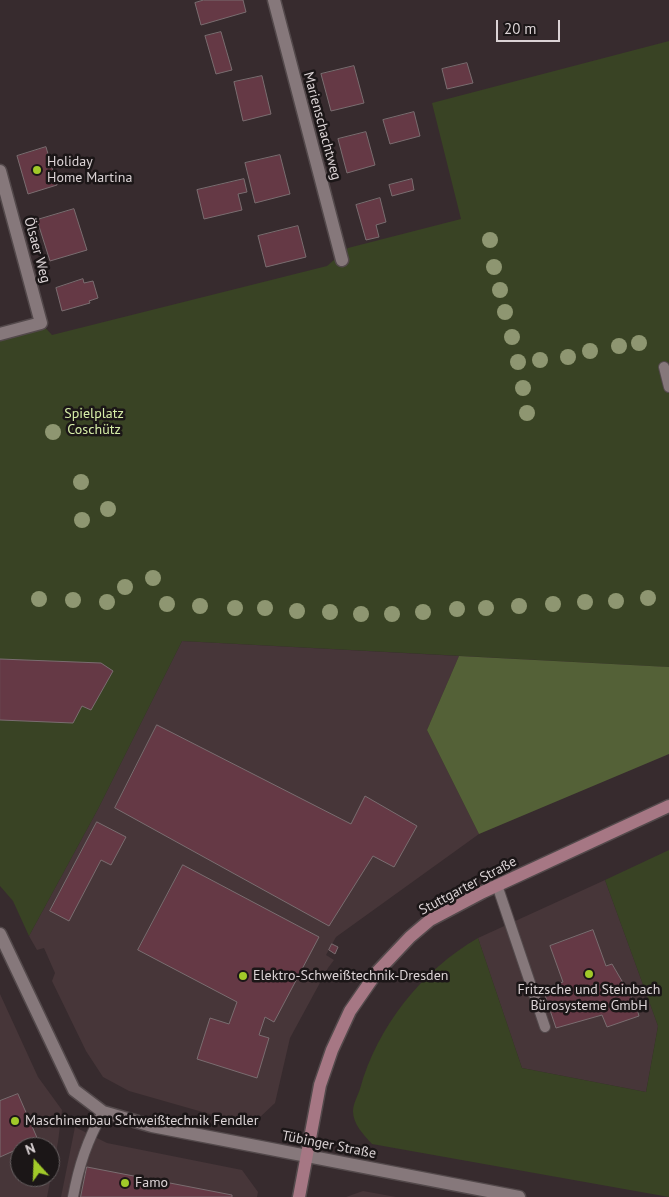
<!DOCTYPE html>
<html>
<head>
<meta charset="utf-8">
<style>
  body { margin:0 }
  #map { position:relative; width:669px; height:1197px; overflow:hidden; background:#372b2e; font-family:"PT Sans",sans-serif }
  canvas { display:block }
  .north { position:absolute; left:10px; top:1137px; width:50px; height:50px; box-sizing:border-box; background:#1b1617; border:1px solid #686263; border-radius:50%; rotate:340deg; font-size:14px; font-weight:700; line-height:20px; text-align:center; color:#dbd3d5 }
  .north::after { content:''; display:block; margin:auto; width:18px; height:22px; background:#a1c929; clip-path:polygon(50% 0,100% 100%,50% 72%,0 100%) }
  .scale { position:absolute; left:496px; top:20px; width:64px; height:22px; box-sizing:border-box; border:2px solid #dbd3d5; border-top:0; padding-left:6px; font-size:15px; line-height:18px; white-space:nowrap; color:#dbd3d5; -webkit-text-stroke:4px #1b1617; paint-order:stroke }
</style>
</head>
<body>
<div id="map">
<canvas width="669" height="1197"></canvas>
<div class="north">N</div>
<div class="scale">20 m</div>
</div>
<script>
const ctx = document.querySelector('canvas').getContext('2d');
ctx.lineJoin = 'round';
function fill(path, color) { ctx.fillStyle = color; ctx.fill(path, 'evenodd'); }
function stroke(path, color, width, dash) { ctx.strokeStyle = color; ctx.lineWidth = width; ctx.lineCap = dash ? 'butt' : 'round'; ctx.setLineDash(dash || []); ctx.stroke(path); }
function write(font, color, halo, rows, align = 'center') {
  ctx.font = font + ' "PT Sans",sans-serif'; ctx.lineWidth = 5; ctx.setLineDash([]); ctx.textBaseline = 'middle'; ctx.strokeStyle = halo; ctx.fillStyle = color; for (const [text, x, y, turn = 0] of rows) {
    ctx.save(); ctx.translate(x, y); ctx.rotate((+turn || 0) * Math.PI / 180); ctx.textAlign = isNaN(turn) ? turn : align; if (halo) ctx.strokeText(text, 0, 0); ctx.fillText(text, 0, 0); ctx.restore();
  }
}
fill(new Path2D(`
  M182,641L459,656L427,730L479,834L336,937L326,955L334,960L328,968L290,1038L275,1103L259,1118L241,1123L129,1091L103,1077L86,1051L52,981L55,973L44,948L37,950L29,936L98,809Z
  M605,880L658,1026L646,1092L522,1068L478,938Z
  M0,994L38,1077L62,1110L58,1142L47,1197H0ZM20,1147H50V1177H20Z
  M75,1127L107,1143L242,1170L258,1192L257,1197H61Z
  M363,1191L396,1197H346Z`), '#473639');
fill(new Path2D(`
  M669,41V667L182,641L98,809L29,936L13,901L0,886V334L41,323L52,335L327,266L348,248L461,219L432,103Z
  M669,850V1197L372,1144C363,1134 353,1124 353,1111C353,1104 358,1095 360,1089C377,1027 422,970 478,938L522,1068L646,1092L658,1026L605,880Z`), '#394324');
fill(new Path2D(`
  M459,656L669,667V754L479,834L427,730Z`), '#546137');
const building = new Path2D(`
  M204,0H243L246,12L201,25L195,3Z
  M221,32L232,70L216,74L205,36Z
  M467,63L473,83L447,89L442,69Z
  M354,66L364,103L331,111L321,74Z
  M262,76L271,114L243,121L234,82Z
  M414,112L420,136L390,144L383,120Z
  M366,132L375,165L347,173L338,139Z
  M46,147L57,185L28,194L17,156Z
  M280,155L290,194L255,203L245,163Z
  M244,179L247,192L238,194L242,210L204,219L197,190Z
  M412,179L414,190L392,196L389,185Z
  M380,198L386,222L376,225L379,237L366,240L356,205Z
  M74,209L87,250L50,261L37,220Z
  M298,226L306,257L266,267L258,236Z
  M83,279L84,283L93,281L98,298L89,301L90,303L62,311L56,288Z
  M0,659L101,663L113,671L91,710L82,706L73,723L0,720Z
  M157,725L351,824L365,796L417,826L394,867L373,856L329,926L115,808Z
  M97,822L126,837L111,865L101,860L69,921L50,911Z
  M183,865L319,937L274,1022L265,1017L259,1035L269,1038L257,1078L197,1059L210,1018L229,1024L237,1002L138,950Z
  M593,930L606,966L612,964L636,1005L639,1016L607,1027L602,1015L556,1028L543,989L563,982L550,946Z
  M332,944L338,947L335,954L329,950Z
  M18,1094L38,1140L0,1157V1101Z
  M87,1167L232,1195V1197H81Z`);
fill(building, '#653945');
stroke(building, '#7a6d70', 1);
const service = new Path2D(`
  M664,367L669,387
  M497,885L545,1027
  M73,1197C79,1165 87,1141 103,1112`);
const minor = new Path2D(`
  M274,0L342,260
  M0,171L41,323L0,334
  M0,934L74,1090L103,1112L152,1126L519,1197`);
const secondary = new Path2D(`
  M299,1197L320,1085L332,1050L350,1011L377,972L410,937L430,920L483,892L669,806`);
stroke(service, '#53494b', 12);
stroke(minor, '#53494b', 15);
stroke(secondary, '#53494b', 15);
stroke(service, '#86787b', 10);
stroke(minor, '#86787b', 12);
stroke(secondary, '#a67784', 12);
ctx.fillStyle = '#8e9671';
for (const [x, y] of [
  [490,240],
  [494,267],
  [500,290],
  [505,312],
  [512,337],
  [639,343],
  [619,346],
  [590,351],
  [568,357],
  [540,360],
  [518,362],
  [523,388],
  [527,413],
  [53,432],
  [81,482],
  [108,509],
  [82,520],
  [153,578],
  [125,587],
  [648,598],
  [39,599],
  [73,600],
  [616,601],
  [107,602],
  [585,602],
  [167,604],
  [553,604],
  [200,606],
  [519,606],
  [235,608],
  [265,608],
  [486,608],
  [457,609],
  [297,611],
  [330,612],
  [423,612],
  [361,614],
  [392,614]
]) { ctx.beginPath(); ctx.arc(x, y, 8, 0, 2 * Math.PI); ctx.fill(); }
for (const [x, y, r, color] of [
  [37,170,5,"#a1c929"],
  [589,974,5,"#a1c929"],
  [243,976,5,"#a1c929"],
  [15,1121,5,"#a1c929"],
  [125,1183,5,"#a1c929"]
]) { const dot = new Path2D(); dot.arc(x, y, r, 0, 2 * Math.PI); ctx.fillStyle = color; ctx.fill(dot); stroke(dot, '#1b1617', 2); }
write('14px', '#dbd3d5', '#1b1617', [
  ["Marienschachtweg",322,126,75],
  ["Ölsaer Weg",37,250,75],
  ["Stuttgarter Straße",468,886,-28],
  ["Tübinger Straße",329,1145,11]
]);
write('14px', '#dbd3d5', '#1b1617', [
  ["Holiday",47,162],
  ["Home Martina",47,178],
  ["Elektro-Schweißtechnik-Dresden",253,976],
  ["Fritzsche und Steinbach",589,990,"center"],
  ["Bürosysteme GmbH",589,1006,"center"],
  ["Maschinenbau Schweißtechnik Fendler",25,1121],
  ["Famo",135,1183]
], 'left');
write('14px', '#d6eda7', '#1b1617', [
  ["Spielplatz",94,414],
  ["Coschütz",94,430]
]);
</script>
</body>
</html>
